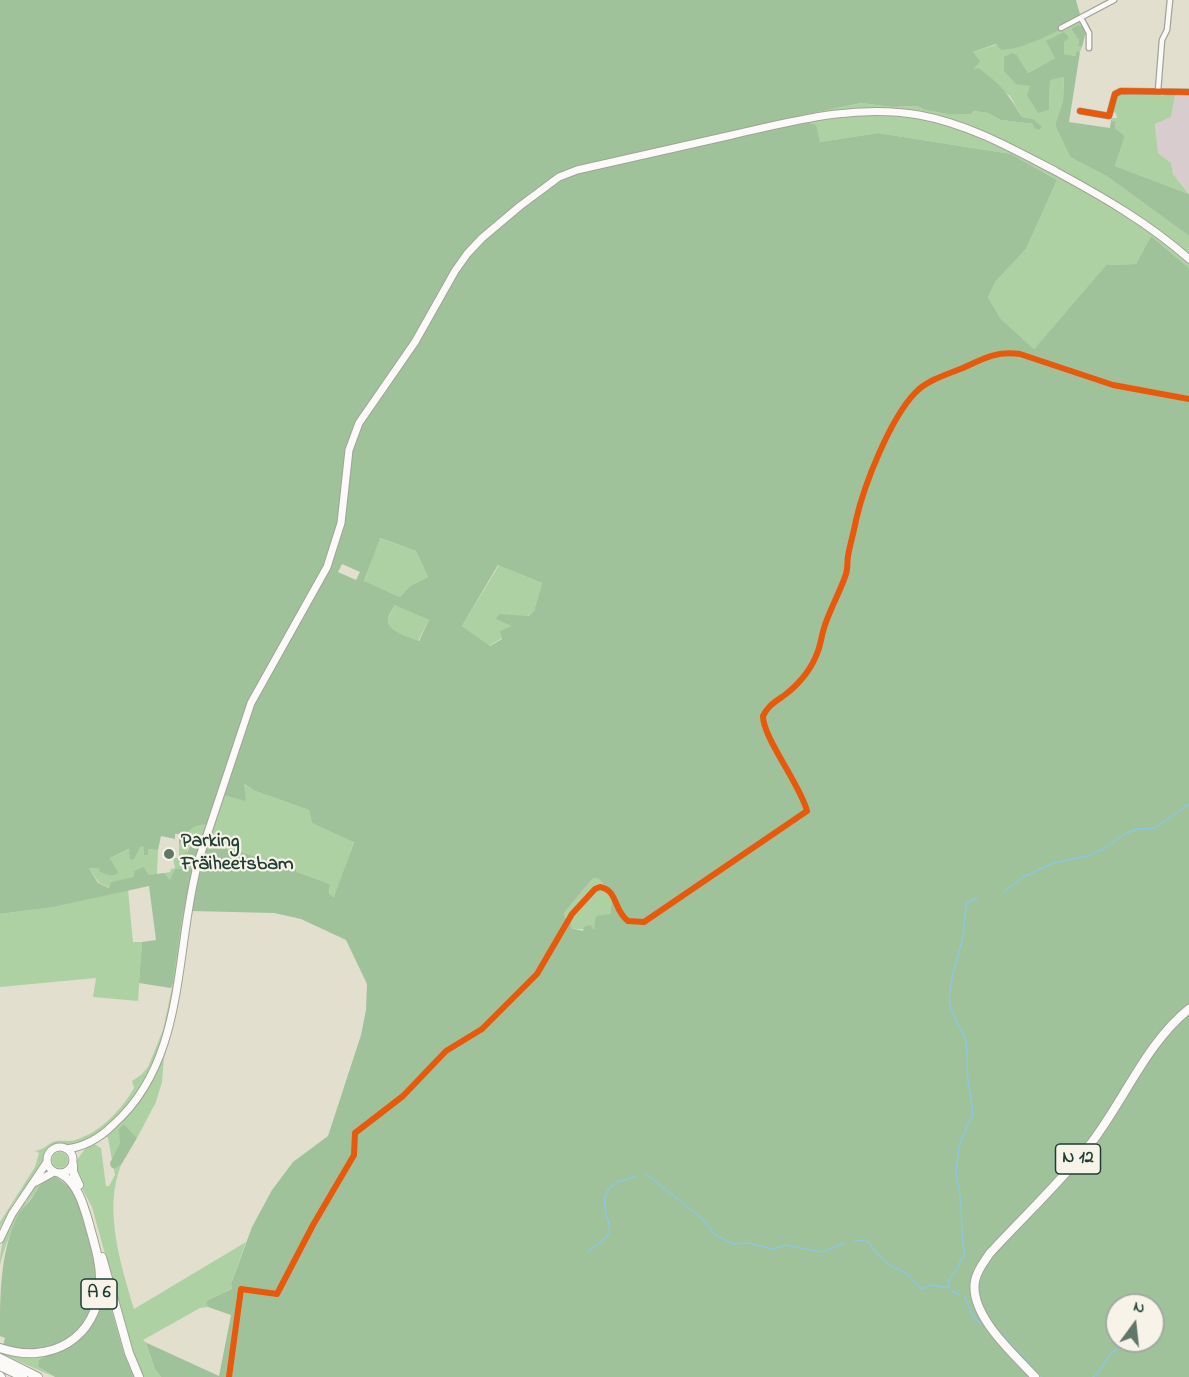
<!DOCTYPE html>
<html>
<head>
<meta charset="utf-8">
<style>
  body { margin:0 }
  #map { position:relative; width:1189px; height:1377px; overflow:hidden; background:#e2dfcf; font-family:"Indie Flower",sans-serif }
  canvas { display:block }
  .north { position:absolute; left:1105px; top:1293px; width:60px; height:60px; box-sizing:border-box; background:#f7f3e8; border:2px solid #a1aaa0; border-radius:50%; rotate:15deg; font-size:16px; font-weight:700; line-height:24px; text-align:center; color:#1f3d34 }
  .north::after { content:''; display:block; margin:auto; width:21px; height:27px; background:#63766a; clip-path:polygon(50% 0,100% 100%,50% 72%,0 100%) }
</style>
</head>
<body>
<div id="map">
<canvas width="1189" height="1377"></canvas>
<div class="north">N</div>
</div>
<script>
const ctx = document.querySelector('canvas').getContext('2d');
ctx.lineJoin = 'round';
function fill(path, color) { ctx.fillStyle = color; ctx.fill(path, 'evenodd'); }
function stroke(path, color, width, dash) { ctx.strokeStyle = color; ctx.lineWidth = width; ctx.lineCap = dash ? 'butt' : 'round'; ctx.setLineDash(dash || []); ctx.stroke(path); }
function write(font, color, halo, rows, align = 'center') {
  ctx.font = font + ' "Indie Flower",sans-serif'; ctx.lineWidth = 4.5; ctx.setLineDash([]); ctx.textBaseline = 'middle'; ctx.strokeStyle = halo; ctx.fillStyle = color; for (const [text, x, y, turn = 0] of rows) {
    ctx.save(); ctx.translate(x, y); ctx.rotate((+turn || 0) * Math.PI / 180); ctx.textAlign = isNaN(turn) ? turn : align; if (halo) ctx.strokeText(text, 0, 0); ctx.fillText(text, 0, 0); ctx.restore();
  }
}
fill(new Path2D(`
  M1175,95H1189V193L1173,174L1171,163L1158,153L1155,124L1171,117Z`), '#d8ccce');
fill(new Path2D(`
  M1081,18L1083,26L1078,25L1072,31L1079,40L1078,46L1082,47L1080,52H1077L1075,56L1064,54V42L1066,34L1055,58L1028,73L1017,55L1030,85L1049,110L1050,79L1064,77L1063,101L1055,125L1070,157L1108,177L1189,236V268L1151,236L1136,264L1106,265L1034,349L1000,318L988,297L996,281L1026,249L1057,180L1011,154L878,133L820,142L815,125L806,122L772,126L804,115L861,103L891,107L917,106L925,110L947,114H971L974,111L988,113L1001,120L1033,124V119L1022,117L1010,96L972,71L973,52Z
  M1121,92L1160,94L1162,96L1166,93L1175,95L1171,117L1155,124L1158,153L1171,163L1173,174L1189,194L1115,166L1125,136L1115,128V121L1111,120L1112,118H1117L1116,113L1113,112L1117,94Z
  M379,538L416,551L428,577L410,586L400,597C388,592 377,586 364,582Z
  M499,565L542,583L534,611L513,626L502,638L489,646L462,626Z
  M396,604L429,620L418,641C409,637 385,631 388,618C390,614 393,609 396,604Z
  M243,784L255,791L309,810L312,823L354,841L335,897L329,895L330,884L297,872L292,860L259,858L233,849H202L193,837L187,851L182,858L184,869L170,881L164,873L170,872L171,869L175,868L173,858H179V845L189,828L197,824L220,794Z
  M140,846H143L144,855L148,849L158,850L157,874L112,882L110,888L99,883L89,868H100L101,872C108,875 112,878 119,873L110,858L130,849L134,860Z
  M593,878L599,879L613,896C612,901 612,910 609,915C600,930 586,931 571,928L564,913Z
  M128,890L133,942H142L138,1001L93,997L96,978L0,987V914L54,907Z
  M183,911H192L180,990L164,1058L162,1082L156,1102L137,1138L124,1124L120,1143L112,1160L108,1138L103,1134L91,1142L101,1148L106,1186H109L115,1175L114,1169L121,1165C103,1210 121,1265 134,1309L246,1242L231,1284L232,1289L208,1300L206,1303L208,1307L200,1308L143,1340L147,1343L146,1345L155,1369L161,1377H143L132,1352L92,1207L76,1177L77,1160L89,1143L68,1146L60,1144L52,1147L45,1154L40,1171L14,1202L0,1227V1222L35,1167L39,1153L35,1151C44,1150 48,1143 56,1141C62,1140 69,1142 75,1140C100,1133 122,1109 134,1088L132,1081L141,1075L148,1067L163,1030L173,983Z
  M52 1160a8 8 0 1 1 16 0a8 8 0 1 1-16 0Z
  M49,1177C24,1202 9,1231 0,1265C0,1241 8,1217 27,1201C29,1189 39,1183 49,1177Z
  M0,1350L52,1353L38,1367L52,1376L0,1353Z`), '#aed1a4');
fill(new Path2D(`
  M0,0H1076L1081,18C1059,30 1026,49 1001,50L996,44L973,52L980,61L973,70L978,68C1000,83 1009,95 1022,117L1033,119L1042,127L1039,130L1034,128L1033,124L1001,120L988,113L974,111L971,114H947L925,110L917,106L892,107L861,103L804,115L776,125L806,122L816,125L820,142L878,133L1011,154L1057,180L1026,249L996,281L988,297L1000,318L1034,349L1106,265L1136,264L1151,236L1189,268V1377H161L155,1369L146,1344L147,1343L219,1376L231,1315L208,1307L206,1303L208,1300L232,1289L231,1284L252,1227L272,1190L293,1162L328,1136L361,1035L366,1010L367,984L346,940L301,919L274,913L191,911L183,912L173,983L171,988L139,983L142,942L156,940L149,886L54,907L0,914ZM380,538L416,551L428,577L410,586L400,597L364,581ZM342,564L360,572L356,580L338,572ZM498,565L542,583L534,611L528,616L499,614L496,619L512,626L500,631L502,639L490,646L462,626ZM395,605L429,620L419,641C410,637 385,631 388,618C389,614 393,609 395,605ZM244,784L255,791L309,810L312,823L354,842L334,897L329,894L330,884L297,872L292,860L259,858L233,849H202L199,838L193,837L188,851L182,855L184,868L175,869L170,880L164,873L148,875L144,867L134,871V877L111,882L109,888L98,883L89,868H99L100,872C108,875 112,878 119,873L110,858L129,849L130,859L134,860L140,847L143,846L144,855H148V849L158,850L161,836L175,839V834H179V845C188,830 192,824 210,824L220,794L246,801ZM593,878L599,879L613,896L610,914L596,916L594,929L590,925L584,927L583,931L571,928V923L567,922L564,913ZM1117,1305H1153V1341H1117Z
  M1078,25L1083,26L1086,32L1082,47L1078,46L1079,40L1072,31V28Z
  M1064,32L1068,36V39L1064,42V54L1075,56L1077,51L1080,52L1069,122L1110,128L1111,120L1115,121V128L1125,136L1115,166L1189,194V236L1108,177L1070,157L1055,125L1063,101L1064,77L1050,80L1049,110L1038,113L1027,95L1030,86L1016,84L1004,71V57L1012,53L1017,55L1028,73L1055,58L1046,41Z
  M124,1124L137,1138L121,1165L114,1169L111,1167L110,1163L120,1143L119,1129Z
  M53,1176H56C63,1184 71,1186 76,1195C82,1208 85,1221 88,1235C92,1250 97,1265 97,1281C97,1317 71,1346 36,1351C26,1352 13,1348 3,1346L5,1338L0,1336C0,1294 0,1250 19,1213C23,1208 28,1204 31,1199C37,1191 43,1178 53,1176Z
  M104,1302L108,1303L109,1309L111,1308L124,1354L134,1377H55L38,1367L39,1360L68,1346Z`), '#a0c29a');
stroke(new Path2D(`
  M1004,892L1023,877L1053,863L1088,856L1105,848L1125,834L1137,829L1155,828L1189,804
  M646,1174L704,1220L715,1235L734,1244L747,1243L774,1249L785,1245L823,1252L844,1243
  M855,1241L865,1240L869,1243L877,1254L891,1266L906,1273L922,1289L931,1285L949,1288L948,1282L954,1271
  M588,1251C594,1246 607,1240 609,1232C610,1227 608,1219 606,1214C600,1186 614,1183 636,1176
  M957,1271L961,1259L965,1256L962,1234L961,1203L956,1171L959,1146L970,1119L972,1117C974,1104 969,1093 968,1080C966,1066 969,1052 965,1039C961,1027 952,1017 950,1004C947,984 959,956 963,936C965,925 964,914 967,903L977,898
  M952,1291L960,1295
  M965,1297L971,1314L981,1324
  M996,1328L1041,1377
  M1093,1377C1102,1371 1105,1358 1113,1352C1119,1348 1125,1346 1131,1341`), '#8cc7de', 1.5);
const street = new Path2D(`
  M1081,18L1089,33V48
  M1061,28L1114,0
  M1158,91L1162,40L1167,30L1170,0
  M1080,111L1109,116L1115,94L1121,91L1189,92`);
const secondary = new Path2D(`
  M47 1160a13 13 0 1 1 26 0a13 13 0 1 1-26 0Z
  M66,1149C85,1147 101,1137 114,1124C188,1058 174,947 199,859L251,703L327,567L341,523L349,450L359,423L415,342L455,271L467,254L482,238L520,206L559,177L577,170C628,158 680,147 732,135C794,121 855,104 919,115C969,124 1013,149 1057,172C1103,197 1150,224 1189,259
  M36,1182L54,1172
  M0,1239L12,1214L47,1162`);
const primary = new Path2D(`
  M1035,1377C1014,1354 969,1315 975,1281C977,1270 984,1262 990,1253C1024,1216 1062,1181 1092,1142C1124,1100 1148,1041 1189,1009`);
const highway = new Path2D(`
  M73,1165V1172L79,1185
  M102,1257L129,1353L139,1377
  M0,1348C50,1365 98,1339 100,1283C101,1263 94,1243 89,1224C84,1207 78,1183 61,1174
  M0,1358L38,1377
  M0,1366L23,1377
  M0,1376L1,1377`);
stroke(street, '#a1a399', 7);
stroke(secondary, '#a1a399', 9);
stroke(primary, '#a1a399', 10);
stroke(highway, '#a1a399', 10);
stroke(street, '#fbfaf8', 4.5);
stroke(secondary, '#fbfaf8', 7);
stroke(primary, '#fbfaf8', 8);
stroke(highway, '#fbfaf8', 8);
stroke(new Path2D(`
  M1080,111L1109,116L1115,94L1121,91L1189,92
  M229,1377L241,1289L277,1294L313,1225L354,1155L355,1133L403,1096L446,1051L482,1029L537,974L572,914L595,889L600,887C618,890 613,910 628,921L644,922L807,811C800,784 763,738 763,716C768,705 777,701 786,694C800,683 812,668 818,651C821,643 822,633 825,625C831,607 840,592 846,574C848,568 847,562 848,556C850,544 854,532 856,520C864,485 890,419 915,393C927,380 948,374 963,368C984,358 996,351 1020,354L1113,385L1189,399`), '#e8590c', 6);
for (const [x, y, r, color] of [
  [169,854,6,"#63766a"]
]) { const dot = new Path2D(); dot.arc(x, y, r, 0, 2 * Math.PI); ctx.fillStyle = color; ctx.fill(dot); stroke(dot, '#f7f3e8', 2); }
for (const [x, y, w] of [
  [1078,1159,45],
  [99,1294,36]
]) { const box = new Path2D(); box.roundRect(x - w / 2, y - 15, w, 30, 4.5); ctx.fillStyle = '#f7f3e8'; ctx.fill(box); stroke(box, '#1f3d34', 1.5); }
write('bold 18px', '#1f3d34', null, [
  ["N 12",1078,1159],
  ["A 6",99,1294]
]);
write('bold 20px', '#1f3d34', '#f7f3e8', [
  ["Parking",181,843],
  ["Fräiheetsbam",181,866]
], 'left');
</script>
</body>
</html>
